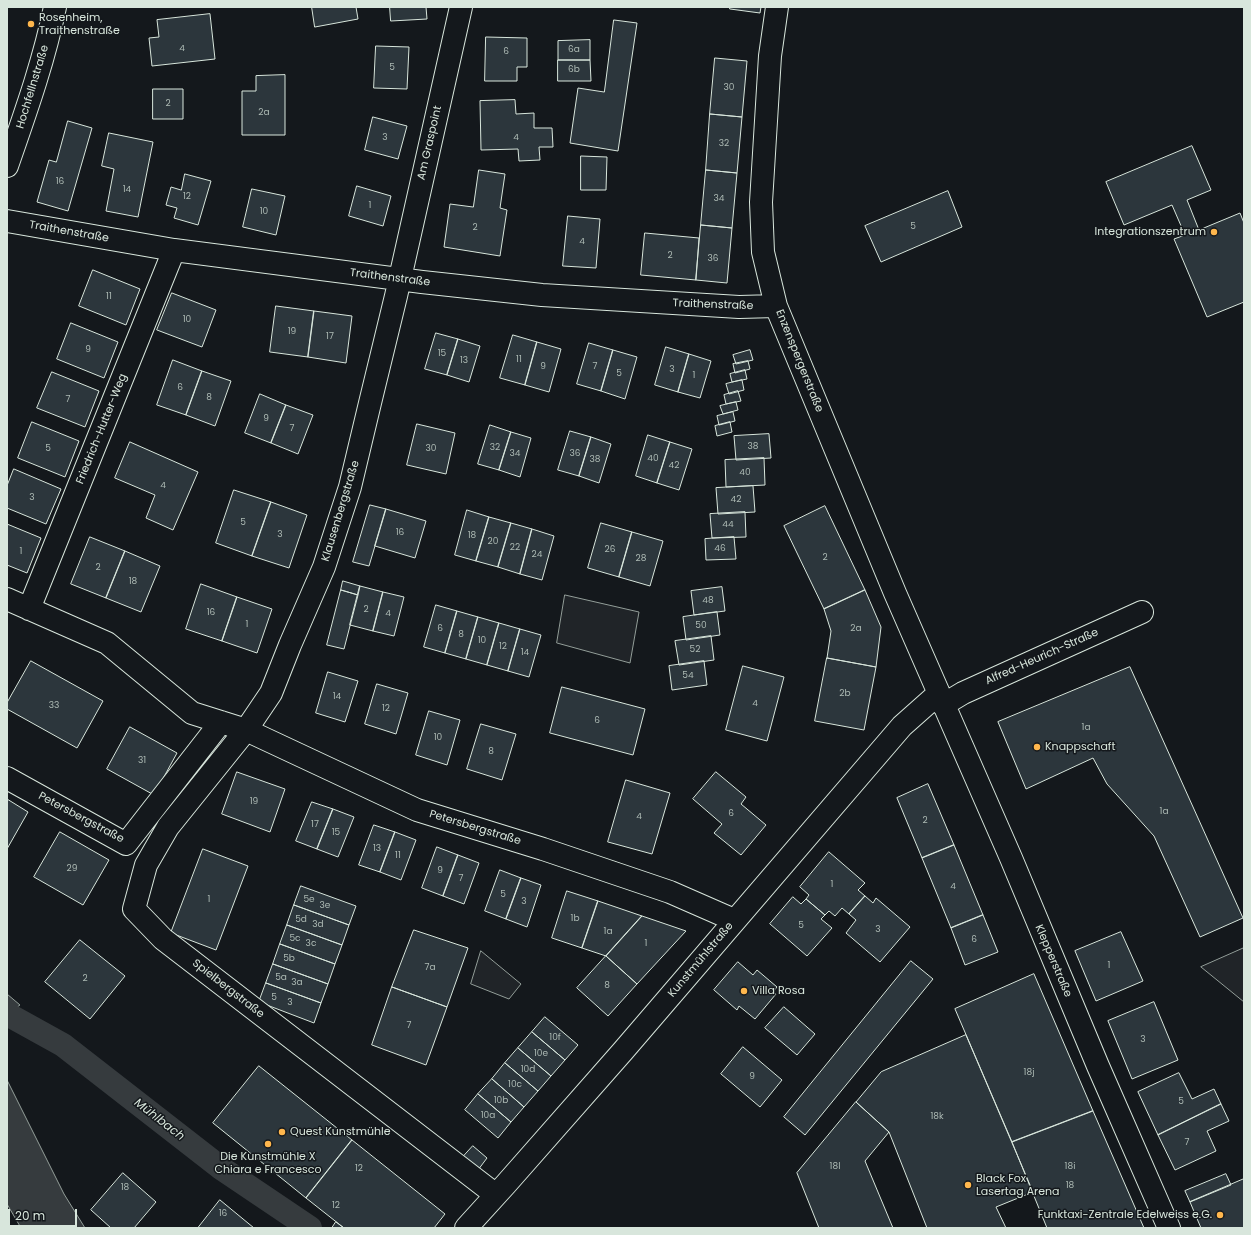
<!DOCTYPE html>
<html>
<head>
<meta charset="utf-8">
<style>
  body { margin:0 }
  #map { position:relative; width:1251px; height:1235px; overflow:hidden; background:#14181c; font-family:Poppins,sans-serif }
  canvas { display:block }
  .frame { position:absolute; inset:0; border:8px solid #d8e6dc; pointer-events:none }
  .scale { position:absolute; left:8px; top:1209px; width:69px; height:18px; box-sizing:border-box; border:2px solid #d8e6dc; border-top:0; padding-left:5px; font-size:12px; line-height:14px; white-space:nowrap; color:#d8e6dc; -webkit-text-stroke:3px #14181c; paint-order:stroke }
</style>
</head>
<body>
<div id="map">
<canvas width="1251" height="1235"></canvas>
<div class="frame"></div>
<div class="scale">20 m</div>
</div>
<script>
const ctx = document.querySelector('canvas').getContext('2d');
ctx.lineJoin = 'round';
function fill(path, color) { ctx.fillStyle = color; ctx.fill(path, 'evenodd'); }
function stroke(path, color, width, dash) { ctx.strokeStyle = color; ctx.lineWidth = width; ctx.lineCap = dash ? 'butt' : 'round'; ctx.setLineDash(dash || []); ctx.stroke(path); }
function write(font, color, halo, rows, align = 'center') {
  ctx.font = font + ' Poppins,sans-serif'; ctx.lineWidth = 3; ctx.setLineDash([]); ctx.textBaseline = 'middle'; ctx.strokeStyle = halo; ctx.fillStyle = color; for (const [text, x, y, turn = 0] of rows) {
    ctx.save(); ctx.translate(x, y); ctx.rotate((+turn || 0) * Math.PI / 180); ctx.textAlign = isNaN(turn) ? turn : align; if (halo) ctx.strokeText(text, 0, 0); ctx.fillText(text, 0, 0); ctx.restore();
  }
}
const green = new Path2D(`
  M565,595L639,612L630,663L557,643Z
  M1244,948V1002L1201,967Z
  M481,951L521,984L509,999L471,984Z`);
fill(green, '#202428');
stroke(green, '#939e99', 1);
const water = new Path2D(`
  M7,994L20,1005L7,1014Z
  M7,1080L64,1194L85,1228H21L7,1204Z`);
fill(water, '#363b3e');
stroke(water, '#939e99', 1);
stroke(new Path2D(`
  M7,1014L63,1045L221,1168L310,1228`), '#363b3e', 24);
const building = new Path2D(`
  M312,7H356L358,19L315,27Z
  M390,7H426L427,19L391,21Z
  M730,7H761L760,13L730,9Z
  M210,14L215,59L152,66L149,38L159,37L157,20Z
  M614,20L637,23L618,151L570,143L578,88L604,92Z
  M486,37L527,38V67H517V81H485Z
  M590,40V60H558V41Z
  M376,46L409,47L407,89L374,88Z
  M715,58L747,61L742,117L710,114Z
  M558,60H590L591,81H558Z
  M285,75V135H242V91H256V76Z
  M153,89H183V119H153Z
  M515,100L516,114L534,113V128H552L553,147H539L540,160L519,161L518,149L481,150L480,101Z
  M710,114L742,117L737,173L706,170Z
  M373,117L407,126L398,159L365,150Z
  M68,121L92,128L68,211L37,202L49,160L56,162Z
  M109,133L153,142L138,217L106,211L114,169L102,166Z
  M1192,146L1211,190L1187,200L1199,230L1240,213L1244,223V302L1207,317L1174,239L1185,235L1172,205L1124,225L1106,182Z
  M581,156L607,157L606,190H581Z
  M479,170L505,174L500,208L507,210L500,256L444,247L450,204L473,207Z
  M706,170L737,173L732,228L701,225Z
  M185,174L211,181L198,225L174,218L177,208L166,205L171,187L181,190Z
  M357,186L391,196L383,226L349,216Z
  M252,189L285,196L276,235L243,227Z
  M948,191L962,227L881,262L865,226Z
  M568,216L600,219L596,268L563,266Z
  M701,225L732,228L727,283L696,280Z
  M645,233L699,238L696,280L641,275Z
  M93,270L140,289L126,325L79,306Z
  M172,293L216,310L202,347L157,330Z
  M276,306L314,311L308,357L270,352Z
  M314,311L352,316L346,363L308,357Z
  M71,323L118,342L104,378L57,359Z
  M436,333L458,339L447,375L425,369Z
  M513,335L537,342L525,385L500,378Z
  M458,339L480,346L469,382L447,375Z
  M537,342L561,349L549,392L525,385Z
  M589,343L613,350L601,391L577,384Z
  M666,347L689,354L678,392L655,385Z
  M613,350L637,357L625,399L601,391Z
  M750,350L753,360L736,364L733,355Z
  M689,354L711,361L700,398L678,392Z
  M173,360L202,371L186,415L157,405Z
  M748,361L750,369L735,373L733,364Z
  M745,370L747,379L732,382L730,374Z
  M202,371L231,381L215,426L186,415Z
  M52,372L99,391L85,427L37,408Z
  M742,380L744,390L729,394L726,384Z
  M738,391L741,401L726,404L724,395Z
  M260,394L286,405L271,443L245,433Z
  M736,402L738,410L723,414L720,406Z
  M286,405L313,415L298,454L271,443Z
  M733,412L735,421L719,425L717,416Z
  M32,422L79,441L65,477L18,458Z
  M730,422L732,432L717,436L715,426Z
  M417,424L455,433L446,474L407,465Z
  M490,425L511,432L499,470L478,464Z
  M570,431L591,437L579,476L558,470Z
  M511,432L531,438L520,477L499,470Z
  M769,434L771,458L736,460L734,436Z
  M648,435L670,442L657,483L636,476Z
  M591,437L611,444L599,483L579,476Z
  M130,442L198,472L173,530L146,518L155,495L115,478Z
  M670,442L692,449L679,490L657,483Z
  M764,458L765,485L726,487L725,460Z
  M14,469L61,489L46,524L7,508V486Z
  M753,486L755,512L718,514L716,488Z
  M234,490L271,502L252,556L216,543Z
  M271,502L307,515L289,568L252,556Z
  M370,505L386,509L369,566L353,562Z
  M825,506L865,590L824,609L784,526Z
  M386,509L426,521L415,558L375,546Z
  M467,510L489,517L476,561L455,555Z
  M745,512L746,537L712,538L710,514Z
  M489,517L511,523L498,567L476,561Z
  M511,523L532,529L520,574L498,567Z
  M601,523L632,532L619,577L588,568Z
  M7,524L41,538L27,573L7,565Z
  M532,529L554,536L542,580L520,574Z
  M632,532L663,541L650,586L619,577Z
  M90,537L125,551L106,598L71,584Z
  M734,537L736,559L706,560L705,539Z
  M125,551L160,566L141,612L106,598Z
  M343,581L360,586L358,595L341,590Z
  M201,584L237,597L222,641L186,629Z
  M360,586L383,592L373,631L350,625Z
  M722,587L725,611L694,615L691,591Z
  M341,590L358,595L344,649L327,645Z
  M865,590L881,627L876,667L827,658L831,631L824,609Z
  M383,592L404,597L394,636L373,631Z
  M237,597L272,609L257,653L222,641Z
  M436,605L457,611L445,653L424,647Z
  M457,611L478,617L466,659L445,653Z
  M717,612L720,635L686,640L683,617Z
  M478,617L499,623L487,665L466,659Z
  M499,623L520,629L508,671L487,665Z
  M520,629L541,635L529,677L508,671Z
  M711,636L714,660L679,665L675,641Z
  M827,658L876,667L864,730L815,721Z
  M31,661L103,701L77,748L7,709V703Z
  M704,661L707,685L672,690L669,666Z
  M743,666L784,677L767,741L726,730Z
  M1130,667L1243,918L1200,937L1154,836L1107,784L1093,758L1026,789L998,722Z
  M328,672L358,681L345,722L316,713Z
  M377,684L408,693L396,734L365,724Z
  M562,687L645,709L633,755L550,733Z
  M429,711L460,720L447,765L416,755Z
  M481,724L516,734L502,780L467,769Z
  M130,727L177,753L154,795L107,769Z
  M237,772L285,789L270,832L222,814Z
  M716,772L746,797L741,804L766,825L741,855L714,833L722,824L693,799Z
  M626,780L670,793L652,854L608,842Z
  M928,784L954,845L922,858L897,798Z
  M7,799L28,812L7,849Z
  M312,802L333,809L317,849L296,841Z
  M333,809L354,817L338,857L317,849Z
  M374,825L395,832L380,872L359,865Z
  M60,832L109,860L83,905L34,877Z
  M395,832L416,840L401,880L380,872Z
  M954,845L983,915L951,928L922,858Z
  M437,847L458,855L443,896L422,888Z
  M203,849L248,866L216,950L171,933Z
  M829,852L865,883L858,890L865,896L849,914L842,908L835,916L829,911L825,915L806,899L809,895L800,887Z
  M458,855L479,863L464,904L443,896Z
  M500,870L521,878L506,919L485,911Z
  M521,878L541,885L527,927L506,919Z
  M301,886L356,906L349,925L294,905Z
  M567,891L598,901L582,948L552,938Z
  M865,896L873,903L876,898L910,927L880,962L846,933L856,920L849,914Z
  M793,897L801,904L806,899L825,915L821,919L832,928L807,956L770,924Z
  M598,901L642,916L606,956L582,948Z
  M294,905L349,925L342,945L287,925Z
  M983,915L998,952L965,965L951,928Z
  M642,916L686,931L637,984L606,956Z
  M287,925L342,945L335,964L280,944Z
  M414,930L468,948L447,1007L392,987Z
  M1121,932L1143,981L1096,1001L1075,951Z
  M80,940L125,976L90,1019L45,982Z
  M280,944L335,964L328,984L273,964Z
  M606,956L637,984L608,1016L577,988Z
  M911,961L933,979L805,1135L784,1117Z
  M738,962L753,975L757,970L777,987L773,992L776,994L755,1019L739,1006L737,1010L714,990Z
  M273,964L328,984L321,1003L266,983Z
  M1034,974L1093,1111L1012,1142L955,1009Z
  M266,983L321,1003L314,1023L259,1002Z
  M392,987L447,1007L426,1065L372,1045Z
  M1154,1002L1178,1060L1132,1079L1108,1021Z
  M784,1007L815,1034L797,1055L765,1028Z
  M545,1017L578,1045L565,1060L532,1032Z
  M532,1032L565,1060L551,1076L518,1048Z
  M966,1035L1033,1192L996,1207L1006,1228H927L889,1132L856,1102L881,1072Z
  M743,1047L782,1080L760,1107L721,1074Z
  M518,1048L551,1076L538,1091L505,1063Z
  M505,1063L538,1091L524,1107L492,1079Z
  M259,1066L352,1140L306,1198L213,1123Z
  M1179,1073L1192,1099L1214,1089L1221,1104L1158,1135L1138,1092Z
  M492,1079L524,1107L511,1122L478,1094Z
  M478,1094L511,1122L498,1138L465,1110Z
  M856,1102L889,1132L865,1161L893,1228H819L797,1173Z
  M1221,1104L1229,1121L1207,1131L1216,1151L1175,1170L1158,1135Z
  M1093,1111L1144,1228H1047L1012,1142Z
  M352,1140L445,1214L434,1228H344L306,1198Z
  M473,1146L487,1158L478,1170L463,1157Z
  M123,1173L156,1202L134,1228H111L91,1210Z
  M1226,1174L1231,1185L1190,1202L1185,1191Z
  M1244,1179V1228H1201L1190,1202Z
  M220,1200L254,1228H198Z
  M336,1222L344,1228H332Z`);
fill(building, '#2c363c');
stroke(building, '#d8e6dc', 1);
const minor = new Path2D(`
  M461,7L396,296L370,403L350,487L324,567L290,645L271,693L246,730L168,827L146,865L134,909L163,939L496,1195
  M777,7L770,56L761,202L763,252L776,306L895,593L1011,858L1098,1066L1169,1228
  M7,166C25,114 44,61 55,7
  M7,221L174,250L422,282L542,295L739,307L776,306
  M7,599L107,643L192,713L246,730L417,810L543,849L670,892L734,920
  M29,609L174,250
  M943,705L963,693L1142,612
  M7,778L126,844L221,722
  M466,1228L506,1184L623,1051L902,726L938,694`);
stroke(minor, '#d8e6dc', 24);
stroke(minor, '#14181c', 22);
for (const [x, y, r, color] of [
  [31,24,4,"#ffb74d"],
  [1214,232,4,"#ffb74d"],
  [1037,747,4,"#ffb74d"],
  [744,991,4,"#ffb74d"],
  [282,1132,4,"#ffb74d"],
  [268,1144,4,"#ffb74d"],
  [968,1185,4,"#ffb74d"],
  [1220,1215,4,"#ffb74d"]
]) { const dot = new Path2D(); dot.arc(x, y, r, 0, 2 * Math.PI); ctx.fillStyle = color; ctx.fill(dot); stroke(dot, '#14181c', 1.5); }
write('9px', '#adbab4', null, [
  ["4",182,49],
  ["6a",574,50],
  ["6",506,52],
  ["5",392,68],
  ["6b",574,70],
  ["30",729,88],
  ["2",168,104],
  ["2a",264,113],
  ["3",385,138],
  ["4",516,138],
  ["32",724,144],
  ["16",60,182],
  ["14",127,190],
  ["12",187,197],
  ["34",719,199],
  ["1",370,206],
  ["10",264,212],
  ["5",913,227],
  ["2",475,228],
  ["4",582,242],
  ["2",670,256],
  ["36",713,259],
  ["11",109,297],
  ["10",187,320],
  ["19",292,332],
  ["17",330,337],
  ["9",88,350],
  ["15",442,354],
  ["11",519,360],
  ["13",464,361],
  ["9",543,367],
  ["7",595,367],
  ["3",672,370],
  ["5",619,374],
  ["1",694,376],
  ["6",180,388],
  ["8",209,398],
  ["7",68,400],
  ["9",266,419],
  ["7",292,429],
  ["38",753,447],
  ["32",495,448],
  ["5",48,449],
  ["30",431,449],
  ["34",515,454],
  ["36",575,454],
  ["40",653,459],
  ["38",595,460],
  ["42",674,466],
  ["40",745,473],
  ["4",163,486],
  ["3",32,498],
  ["42",736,500],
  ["5",243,523],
  ["44",728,525],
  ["16",400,533],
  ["3",280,535],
  ["18",472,536],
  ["20",493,542],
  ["22",515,548],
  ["46",720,549],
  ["26",610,550],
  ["1",21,552],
  ["24",537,555],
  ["2",825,558],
  ["28",641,559],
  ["2",98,568],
  ["18",133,582],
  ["48",708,601],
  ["2",366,610],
  ["16",211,613],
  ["4",388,614],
  ["1",247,625],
  ["50",701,626],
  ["6",440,629],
  ["2a",856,629],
  ["8",461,635],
  ["10",482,641],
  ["12",503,647],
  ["52",695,650],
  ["14",525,653],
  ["54",688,676],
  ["2b",845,694],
  ["14",337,697],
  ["4",755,704],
  ["33",54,706],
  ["12",386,709],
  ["6",597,721],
  ["1a",1086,728],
  ["10",438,738],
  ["8",491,752],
  ["31",142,761],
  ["19",254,802],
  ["1a",1164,812],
  ["6",731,814],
  ["4",639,817],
  ["2",925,821],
  ["17",315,825],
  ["15",336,833],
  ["13",377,849],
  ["11",398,856],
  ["29",72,869],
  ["9",440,871],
  ["7",461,879],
  ["1",832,885],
  ["4",953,887],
  ["5",503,895],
  ["1",209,900],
  ["5e",309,900],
  ["3",524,902],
  ["3e",325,906],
  ["1b",575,919],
  ["5d",301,920],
  ["3d",318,925],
  ["5",801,926],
  ["3",878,930],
  ["1a",608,932],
  ["5c",295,939],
  ["6",974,940],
  ["3c",311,944],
  ["1",646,944],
  ["5b",289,959],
  ["1",1109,966],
  ["7a",430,968],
  ["5a",281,978],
  ["2",85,979],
  ["3a",297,983],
  ["8",607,986],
  ["5",274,998],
  ["3",290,1003],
  ["7",409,1026],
  ["10f",555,1038],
  ["3",1143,1040],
  ["10e",541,1054],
  ["10d",528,1070],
  ["18j",1029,1073],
  ["9",752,1077],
  ["10c",515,1085],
  ["10b",501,1101],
  ["5",1181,1102],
  ["10a",488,1116],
  ["18k",937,1117],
  ["7",1187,1143],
  ["18l",835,1167],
  ["18i",1070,1167],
  ["12",359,1169],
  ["18",1070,1186],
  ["18",125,1188],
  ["12",336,1206],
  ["16",223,1214]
]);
write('11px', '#d8e6dc', '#14181c', [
  ["Rosenheim,",39,18],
  ["Traithenstraße",39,31],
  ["Integrationszentrum",1206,232,"right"],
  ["Knappschaft",1045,747],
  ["Villa Rosa",752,991],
  ["Quest Kunstmühle",290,1132],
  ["Die Kunstmühle X",268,1157,"center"],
  ["Chiara e Francesco",268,1170,"center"],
  ["Black Fox",976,1179],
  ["Lasertag Arena",976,1192],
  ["Funktaxi-Zentrale Edelweiss e.G.",1212,1215,"right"]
], 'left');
write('11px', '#d8e6dc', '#14181c', [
  ["Hochfellnstraße",33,87,-73],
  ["Am Graspoint",430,143,-77],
  ["Traithenstraße",69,232,10],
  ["Traithenstraße",390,278,7],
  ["Traithenstraße",713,305,2],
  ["Enzenspergerstraße",799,361,68],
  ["Friedrich-Hutter-Weg",102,429,-68],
  ["Klausenbergstraße",341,511,-73],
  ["Alfred-Heurich-Straße",1042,657,-24],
  ["Petersbergstraße",81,818,28],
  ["Petersbergstraße",475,828,17],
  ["Kunstmühlstraße",701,960,-50],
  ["Klepperstraße",1053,961,67],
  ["Spielbergstraße",228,989,38]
]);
write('italic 12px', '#d8e6dc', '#14181c', [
  ["Mühlbach",159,1120,38]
]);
</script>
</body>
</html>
